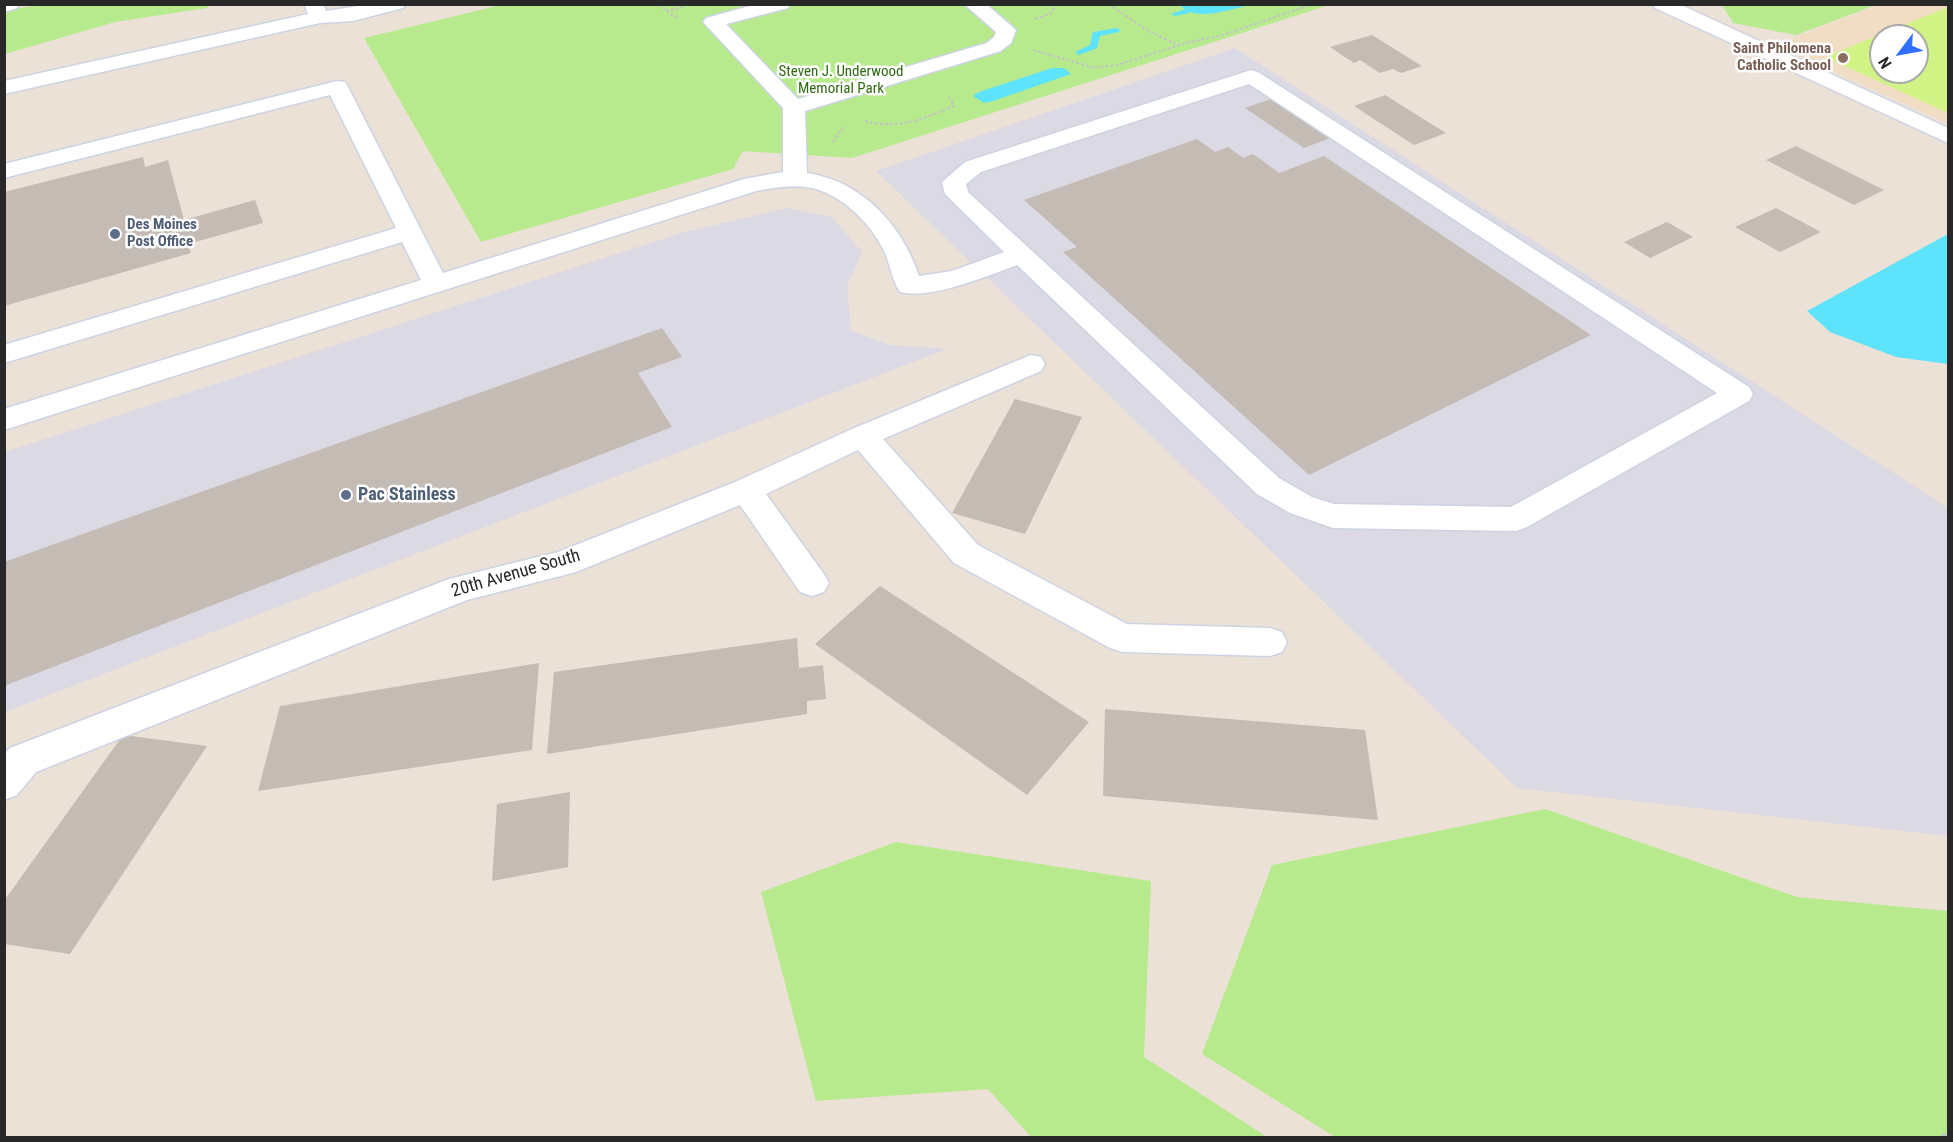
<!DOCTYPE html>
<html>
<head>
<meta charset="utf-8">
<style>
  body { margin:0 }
  #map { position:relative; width:1953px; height:1142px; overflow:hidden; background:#ece1d7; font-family:"Roboto Condensed",sans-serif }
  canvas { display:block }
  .frame { position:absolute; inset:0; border:6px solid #282828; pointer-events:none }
  .north { position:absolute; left:1869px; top:24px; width:60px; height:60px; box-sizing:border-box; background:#fff; border:2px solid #a9a9a9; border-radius:50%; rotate:238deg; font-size:16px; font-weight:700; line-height:24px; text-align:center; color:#282828 }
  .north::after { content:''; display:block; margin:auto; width:21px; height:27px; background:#316fff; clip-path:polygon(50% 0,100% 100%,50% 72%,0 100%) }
</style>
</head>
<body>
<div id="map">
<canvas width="1953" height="1142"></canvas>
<div class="frame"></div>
<div class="north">N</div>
</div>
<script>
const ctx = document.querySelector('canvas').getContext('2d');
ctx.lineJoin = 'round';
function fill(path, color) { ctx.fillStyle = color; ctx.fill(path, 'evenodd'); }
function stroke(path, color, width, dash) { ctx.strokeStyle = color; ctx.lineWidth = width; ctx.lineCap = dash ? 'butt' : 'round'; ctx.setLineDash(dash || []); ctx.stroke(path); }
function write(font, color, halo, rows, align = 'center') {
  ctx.font = font + ' "Roboto Condensed",sans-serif'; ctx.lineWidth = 5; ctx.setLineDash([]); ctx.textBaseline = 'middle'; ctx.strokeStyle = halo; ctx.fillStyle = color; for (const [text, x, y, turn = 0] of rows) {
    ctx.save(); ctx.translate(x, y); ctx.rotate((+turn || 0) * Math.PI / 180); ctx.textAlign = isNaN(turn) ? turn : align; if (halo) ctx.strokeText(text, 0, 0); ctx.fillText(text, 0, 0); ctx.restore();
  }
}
fill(new Path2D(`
  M1235,48L1948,508V836L1517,788L876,171Z
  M787,208L832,217L862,252L847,286L851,331L891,345L947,349L5,712V452L681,233Z`), '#dbd9e3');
fill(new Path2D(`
  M1879,5H1948V123L1775,45ZM1881,36H1917V72H1881Z`), '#f0ddc4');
fill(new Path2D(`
  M49,4L209,5L207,8L115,22L5,54L4,10Z
  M505,4L1329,5L852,158L743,151L733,169L481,242L364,38Z
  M1722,5H1876L1796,35L1733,23Z
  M1545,809L1797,897L1948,911V1137H1335L1202,1054L1272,865Z
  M896,842L1151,881L1144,1057L1267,1137H1031L988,1089L816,1101L761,892Z`), '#b7ea8c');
fill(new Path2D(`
  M1948,7V113L1825,57ZM1881,36H1917V72H1881Z`), '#d1f386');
fill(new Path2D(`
  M1180,5H1250C1230,9 1196,23 1180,5Z
  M1052,68H1064L1071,74L993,101L984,103L973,96L979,92Z
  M1948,234V364L1896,357L1830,332L1807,311Z`), '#5de3fb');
fill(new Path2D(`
  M1186,9L1190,11L1189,13L1175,16L1171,14Z
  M1116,28L1120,30L1119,32L1100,36L1097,48L1079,55L1075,52L1090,45L1093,32Z`), '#5de3fb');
fill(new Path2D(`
  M1372,35L1422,66L1401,73L1393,69L1380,73L1360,60L1354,63L1330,47Z
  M1385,95L1446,133L1414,145L1354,106Z
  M1274,98L1333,137L1304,148L1245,108Z
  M1197,139L1215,152L1228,147L1243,158L1253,154L1279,173L1324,156L1591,335L1309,475L1063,252L1077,247L1024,200Z
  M1796,146L1884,190L1854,205L1766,160Z
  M143,157L145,167L168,160L184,220L255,200L263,223L188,244L191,253L4,306V192Z
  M1776,208L1821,232L1780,252L1735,227Z
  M1667,222L1693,237L1650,258L1624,242Z
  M662,328L682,357L638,373L672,427L4,686V562Z
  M1015,399L1082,417L1025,534L952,513Z
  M880,586L1089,722L1027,795L815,644Z
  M797,638L799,668L823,665L826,699L807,701V714L547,754L554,672Z
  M539,663L532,750L258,791L280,706Z
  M1105,709L1365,730L1378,820L1103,796Z
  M123,735L207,746L70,954L4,944V901Z
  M570,792L568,867L492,881L497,804Z`), '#c3bbb4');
const minor = new Path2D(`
  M4,4H19L17,8L4,12Z
  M304,4H323L326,11L371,4H405L403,8L353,21L320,23L4,94V81L308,14Z
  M757,4H790L788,8L726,24L798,99L987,43L994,37L996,32L964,4H986L1016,30L1011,43L1001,51L805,111L807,173C862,181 902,225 919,276L952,271L1004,252L945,194L942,182L965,162L1251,70L1258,72L1749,387L1753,394L1749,401L1527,527L1516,531L1333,528L1290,513L1257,494L1017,265C987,276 931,300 900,292C891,279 890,262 883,249C869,221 838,191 806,187C789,185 772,188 756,191L4,430V409L421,280L402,242L4,363V345L396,228L330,95L4,178V164L337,81L345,82L348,87L443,273L744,179L783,172V108L703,22L706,18ZM1249,84L1717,393L1511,507L1334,504L1312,497L1279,478L968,192L966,184L981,172Z
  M1653,4H1679L1948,128V143L1655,8Z
  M1031,355L1041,357L1045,364L1041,371L883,439L978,545L1127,624L1270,628L1282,632L1287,642L1282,652L1270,656L1122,652L1110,648L954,563L858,450L766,494L824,574L829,583L824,592L812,596L800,592L740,505L576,572L467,600L36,772L17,795L4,800V754L10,748L449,579L558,552L735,482L852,429Z`);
stroke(minor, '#ccd3e3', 3);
stroke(new Path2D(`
  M659,4L673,16L680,17
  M1109,4L1145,29L1178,45
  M666,11L684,7
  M1035,19L1050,14L1057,4
  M1033,50L1095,68L1117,65L1189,42L1220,36L1313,4
  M865,121C898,130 923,119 954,106L948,94
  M833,142L844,126`), '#c3c3c3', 2, [3, 2]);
stroke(new Path2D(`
  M1941,1138L1948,1133`), '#c3c3c3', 4.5, [6, 4]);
fill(minor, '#fff');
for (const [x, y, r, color] of [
  [1843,58,6,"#8d6e63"],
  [115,234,6,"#5c6f8a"],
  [346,495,6,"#5c6f8a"]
]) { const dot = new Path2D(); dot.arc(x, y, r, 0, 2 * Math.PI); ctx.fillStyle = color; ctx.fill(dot); stroke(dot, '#fff', 2); }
write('bold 15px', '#785e54', '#fff', [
  ["Saint Philomena",1831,49],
  ["Catholic School",1831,66]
], 'right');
write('15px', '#2e6b11', '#fff', [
  ["Steven J. Underwood",841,72],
  ["Memorial Park",841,89]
]);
write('bold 15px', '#4e5e75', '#fff', [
  ["Des Moines",127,225],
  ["Post Office",127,242]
], 'left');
write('bold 18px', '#4e5e75', '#fff', [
  ["Pac Stainless",358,495]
], 'left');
write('18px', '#282828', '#fff', [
  ["20th Avenue South",516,574,-16]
]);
</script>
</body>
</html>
